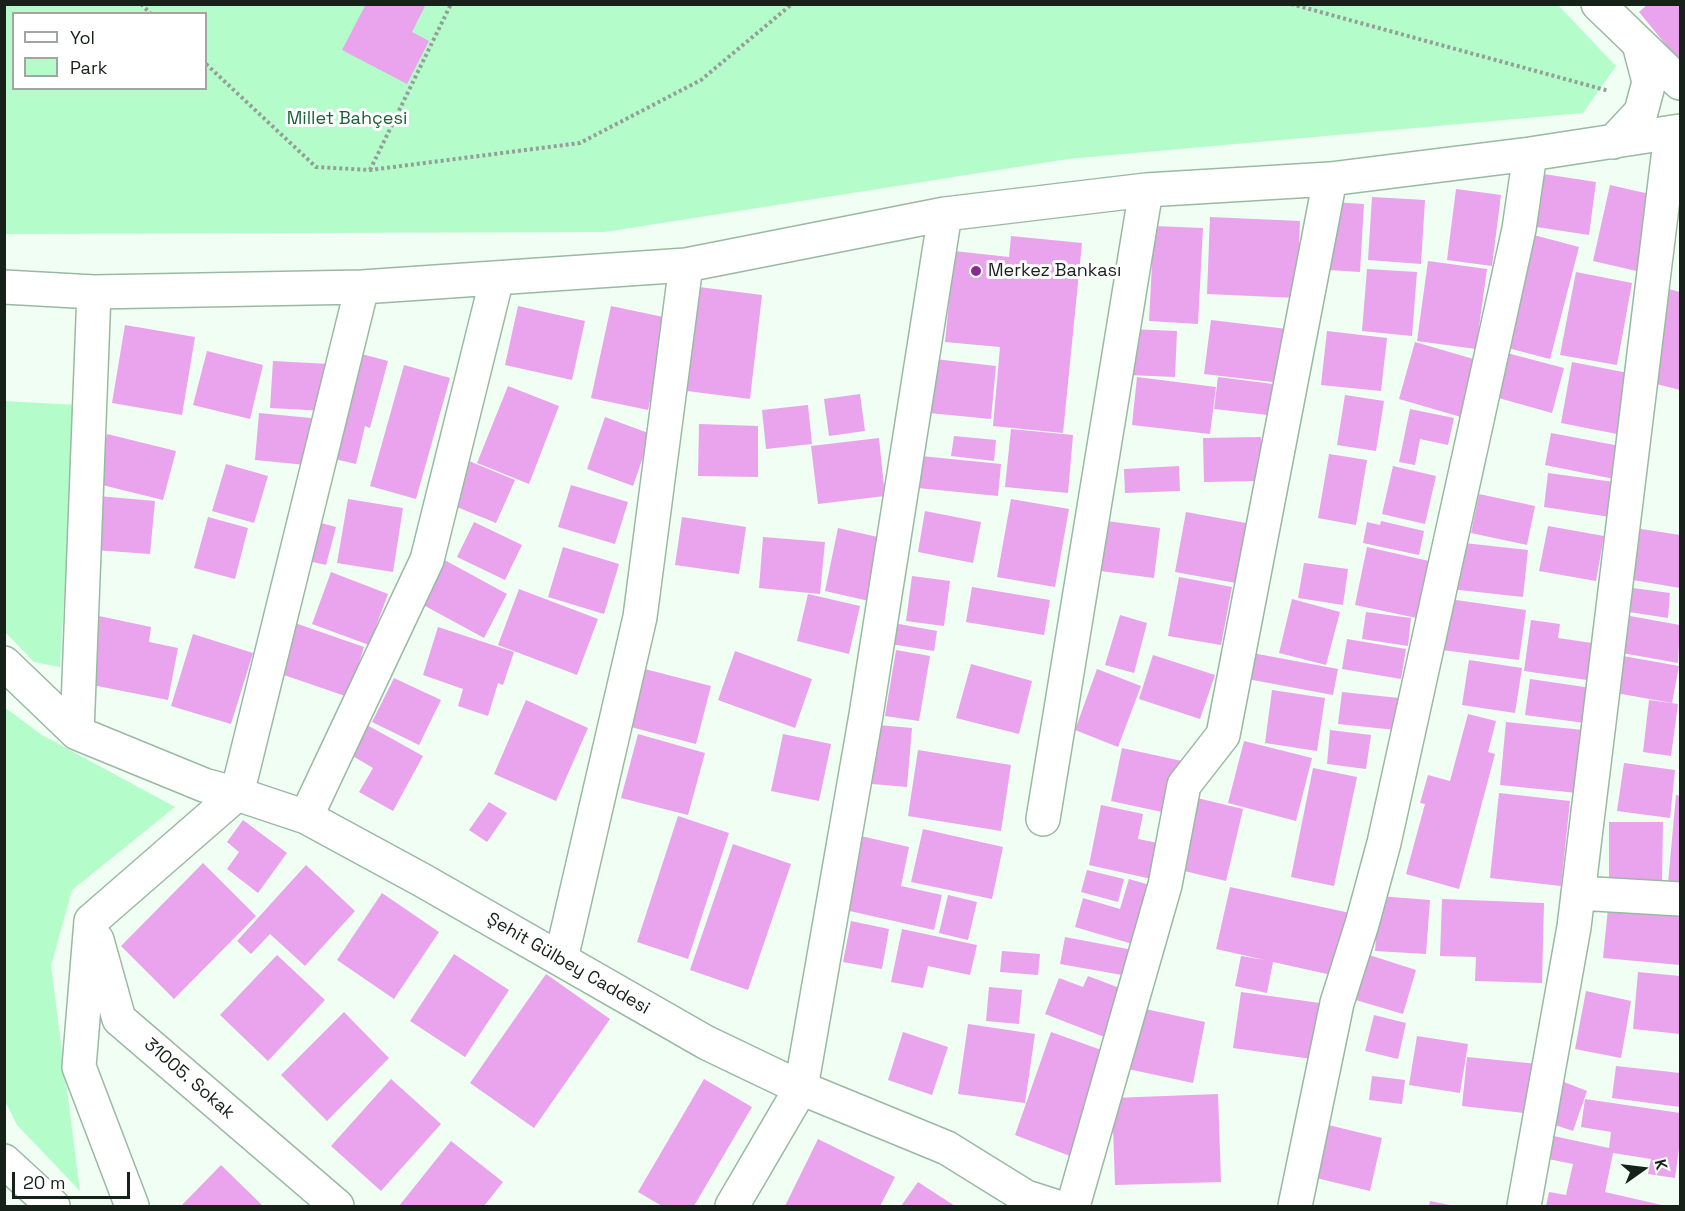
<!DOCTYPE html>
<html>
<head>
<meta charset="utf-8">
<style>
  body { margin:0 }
  #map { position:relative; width:1685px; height:1211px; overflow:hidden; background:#f1fef4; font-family:"Space Grotesk",sans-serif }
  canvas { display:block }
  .frame { position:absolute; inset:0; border:6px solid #152119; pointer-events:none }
  .legend { position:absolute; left:12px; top:12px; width:195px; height:78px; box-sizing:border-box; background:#fff; border:2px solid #a1a6a3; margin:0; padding:8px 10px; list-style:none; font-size:18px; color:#152119 }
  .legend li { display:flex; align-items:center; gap:12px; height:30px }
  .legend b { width:30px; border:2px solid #a1a6a3 }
  .north { position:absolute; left:1613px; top:1139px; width:60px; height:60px; -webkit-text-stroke:4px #fff; paint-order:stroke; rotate:76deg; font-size:16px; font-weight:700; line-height:24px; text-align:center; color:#152119 }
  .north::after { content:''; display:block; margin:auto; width:21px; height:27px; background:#152119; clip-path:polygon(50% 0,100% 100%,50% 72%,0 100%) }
  .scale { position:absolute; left:12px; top:1172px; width:118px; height:27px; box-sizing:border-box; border:3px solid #152119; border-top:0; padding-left:8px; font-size:18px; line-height:21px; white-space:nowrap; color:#152119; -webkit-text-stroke:4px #fff; paint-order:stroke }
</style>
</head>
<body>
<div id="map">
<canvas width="1685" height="1211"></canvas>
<div class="frame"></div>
<ul class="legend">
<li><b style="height:8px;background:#fff"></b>Yol</li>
<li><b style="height:16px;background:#b5fccb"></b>Park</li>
</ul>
<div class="north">K</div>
<div class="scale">20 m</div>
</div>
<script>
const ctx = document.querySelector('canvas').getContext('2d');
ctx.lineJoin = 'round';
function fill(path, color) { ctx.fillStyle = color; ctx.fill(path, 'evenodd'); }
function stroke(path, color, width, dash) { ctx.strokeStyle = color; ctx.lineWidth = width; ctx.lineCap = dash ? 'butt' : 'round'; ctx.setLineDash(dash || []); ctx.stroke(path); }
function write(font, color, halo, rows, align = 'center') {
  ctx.font = font + ' "Space Grotesk",sans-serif'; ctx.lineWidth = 6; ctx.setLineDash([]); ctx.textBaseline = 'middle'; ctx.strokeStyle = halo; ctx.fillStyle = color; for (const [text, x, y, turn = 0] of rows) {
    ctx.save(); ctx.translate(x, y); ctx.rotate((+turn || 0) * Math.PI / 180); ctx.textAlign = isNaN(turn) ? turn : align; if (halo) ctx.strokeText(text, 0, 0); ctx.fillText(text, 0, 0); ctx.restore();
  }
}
fill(new Path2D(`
  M1557,4L1616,66L1583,113L1068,159L605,232L5,234L4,5ZM14,14H206V88H14Z
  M4,401L76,405L60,667L34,662L5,632Z
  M4,707L42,735L175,807L72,890L51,966L80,1191L17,1125L5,1101Z`), '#b5fccb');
fill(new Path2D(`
  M366,4H426L412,32L429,41L407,84L342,50Z
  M1648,4H1680V62L1639,12Z
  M1537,173L1596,182L1589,235L1530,226Z
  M1610,185L1658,196L1641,272L1593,261Z
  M1456,189L1501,195L1492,266L1447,260Z
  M1372,197L1425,200L1421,264L1368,260Z
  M1333,202L1364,204L1360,272L1329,270Z
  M1210,217L1300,221L1297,298L1207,294Z
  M1154,226L1203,228L1198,324L1149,321Z
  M1530,234L1579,247L1550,359L1500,346Z
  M1011,236L1082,243L1063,433L993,426L1000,347L945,342L954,251L1009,257Z
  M1428,261L1487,269L1476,349L1417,341Z
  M1367,269L1417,272L1412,336L1362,331Z
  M1576,272L1632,283L1617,365L1560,355Z
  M699,287L762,295L750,399L687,391Z
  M1669,289L1680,292V390L1645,381Z
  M518,306L585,321L572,380L505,365Z
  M611,306L668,318L648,410L591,398Z
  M1211,320L1287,329L1281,383L1204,374Z
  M125,325L195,337L182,415L112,403Z
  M1130,329L1177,331L1175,377L1128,375Z
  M1327,331L1387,338L1381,391L1321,385Z
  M1415,342L1477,360L1461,417L1399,399Z
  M207,351L263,365L250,419L193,405Z
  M354,352L388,361L370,428L365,426L356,464L326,457Z
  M1507,353L1564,368L1552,413L1495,397Z
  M935,359L996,366L991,419L929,413Z
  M273,361L329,364L326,411L270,408Z
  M1572,362L1633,374L1622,435L1561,423Z
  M404,365L450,378L416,499L370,486Z
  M1137,377L1216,387L1210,434L1132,425Z
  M1218,377L1281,385L1277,416L1214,409Z
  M508,386L559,406L529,484L477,463Z
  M860,394L865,431L829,436L824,399Z
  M1345,395L1384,401L1376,451L1337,445Z
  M808,405L812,444L766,449L762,410Z
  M1410,409L1454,418L1448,445L1420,439L1415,465L1399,462Z
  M259,413L311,418L306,465L255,460Z
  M605,417L651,434L633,486L587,469Z
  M699,424L758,426V477L698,476Z
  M1011,429L1073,435L1068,493L1005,487Z
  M1551,433L1620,446L1614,479L1545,465Z
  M107,434L176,451L163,500L94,483Z
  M954,436L996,440L994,461L951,456Z
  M1261,437V481L1204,482L1203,438Z
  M879,438L885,496L818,504L811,446Z
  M1329,454L1367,460L1356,525L1318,518Z
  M921,456L1001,464L998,496L918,488Z
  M469,461L515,480L496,523L452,505Z
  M226,464L268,476L254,523L212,511Z
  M1179,466L1180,491L1125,493L1124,469Z
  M1393,466L1436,476L1425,524L1382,514Z
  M1548,473L1614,482L1610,517L1544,507Z
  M571,485L628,502L615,544L558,527Z
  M1479,494L1535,506L1527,545L1471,533Z
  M98,496L155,501L150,554L94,550Z
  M348,499L403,508L393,572L337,563Z
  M1011,499L1069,509L1055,587L997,577Z
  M925,511L981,522L973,563L918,552Z
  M1186,512L1246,523L1236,583L1175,572Z
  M208,517L248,528L235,579L194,568Z
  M682,517L746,527L739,574L675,565Z
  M1099,520L1160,528L1154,578L1093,570Z
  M1381,521L1424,531L1419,555L1363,543L1367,522L1380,525Z
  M317,522L336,527L326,565L308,561Z
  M474,522L522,545L505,580L457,557Z
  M1548,526L1604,536L1596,581L1539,571Z
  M838,528L882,538L869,601L825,591Z
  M1635,528L1680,535V588L1627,579Z
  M763,537L825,542L820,594L759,588Z
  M1455,542L1528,550L1523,597L1450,589Z
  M563,547L619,564L604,614L548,597Z
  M1367,547L1429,561L1417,618L1355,605Z
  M439,557L507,594L484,638L416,601Z
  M1304,563L1348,569L1343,605L1298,598Z
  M331,572L388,594L369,645L312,624Z
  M912,576L950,581L944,626L906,621Z
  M1179,577L1232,587L1221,645L1168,636Z
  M972,587L1050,600L1044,635L966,622Z
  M1633,588L1670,593L1668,618L1629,612Z
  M519,589L598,619L577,675L498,645Z
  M808,594L860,606L849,654L797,641Z
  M1292,599L1340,612L1326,665L1279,653Z
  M1449,599L1526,610L1519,660L1442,650Z
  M1366,612L1411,618L1408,646L1362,639Z
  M1120,615L1147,623L1134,673L1105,665Z
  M99,616L151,627L149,642L178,648L168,700L87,684Z
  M1630,616L1680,625L1678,663L1622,653Z
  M1531,620L1560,624L1558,638L1592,643L1587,680L1524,671Z
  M888,622L937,631L934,651L884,643Z
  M295,623L364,647L348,697L278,673Z
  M438,627L514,652L503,685L498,683L488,716L458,706L463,689L423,675Z
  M193,634L253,653L231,724L171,706Z
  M1347,639L1406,649L1401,679L1342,669Z
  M896,650L930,656L919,721L885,716Z
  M735,651L812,679L795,728L718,700Z
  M1247,652L1338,669L1333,695L1242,678Z
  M1153,655L1215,675L1200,719L1139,699Z
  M1623,656L1679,666L1672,703L1616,693Z
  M1469,660L1522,668L1515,713L1462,705Z
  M971,664L1032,681L1019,734L956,718Z
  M637,667L711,686L696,744L623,725Z
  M1097,669L1141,686L1118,747L1075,730Z
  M394,678L441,700L419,745L372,722Z
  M1530,679L1591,688L1585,723L1525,715Z
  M1272,690L1325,698L1317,751L1265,743Z
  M1342,692L1399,698L1396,730L1338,724Z
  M526,700L588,728L556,801L494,774Z
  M1649,700L1678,704L1671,756L1643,752Z
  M1468,714L1496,721L1488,752L1495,754L1459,889L1406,874L1425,804L1420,803L1428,775L1450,781Z
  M1506,722L1583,730L1577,793L1500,785Z
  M867,724L912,728L907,787L861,783Z
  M367,725L423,756L393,811L359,792L373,768L351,755Z
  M1330,730L1371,735L1366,769L1327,764Z
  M638,734L705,753L688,815L621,798Z
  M783,734L831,744L819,801L771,791Z
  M1244,741L1312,758L1296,821L1228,803Z
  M1122,748L1182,761L1171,814L1111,801Z
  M918,750L1011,765L1001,831L908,816Z
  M1624,763L1675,770L1670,818L1617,811Z
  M1313,768L1357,777L1334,886L1291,877Z
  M1499,793L1570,801L1561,886L1490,878Z
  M1676,795L1680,796V884L1668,883Z
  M1193,797L1243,809L1226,881L1176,869Z
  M489,802L507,813L487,842L469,830Z
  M1101,805L1143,814L1138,839L1163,844L1156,880L1089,865Z
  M678,816L729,833L688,959L637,942Z
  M243,820L287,853L258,893L227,869L239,852L227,842Z
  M1609,822H1663L1662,882H1609Z
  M923,829L1003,847L992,899L911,882Z
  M861,836L909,847L901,886L942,895L934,930L845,910Z
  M733,844L791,864L748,990L690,970Z
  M203,863L256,916L174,999L121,946Z
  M306,865L355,911L305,966L270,934L251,954L237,941Z
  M1087,870L1124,879L1118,902L1081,892Z
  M1129,879L1153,886L1136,945L1075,927L1083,898L1120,909Z
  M1230,887L1350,913L1336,976L1273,962L1267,993L1235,986L1241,956L1265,960L1216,949Z
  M382,893L439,932L394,999L337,960Z
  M948,895L977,902L968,940L939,933Z
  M1379,896L1430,900L1426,954L1375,951Z
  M1609,898L1680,905V965L1603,958Z
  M1442,899L1544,903L1542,983L1475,981L1476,957L1440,956Z
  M851,921L889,929L882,969L843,962Z
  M902,929L977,945L970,975L928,966L923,988L891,982Z
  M1065,937L1133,950L1128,976L1060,964Z
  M1002,951L1040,954L1038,975L1000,972Z
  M1363,953L1416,970L1403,1014L1349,998Z
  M454,954L509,990L465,1057L410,1021Z
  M277,955L325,1000L268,1061L220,1015Z
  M1638,972L1680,976V1034L1633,1029Z
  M546,974L610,1019L534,1128L470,1083Z
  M1088,976L1125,990L1107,1038L1045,1014L1059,978L1083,987Z
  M989,987L1022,990L1019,1024L986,1021Z
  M1586,991L1631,1001L1621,1058L1575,1049Z
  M1241,992L1327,1004L1319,1060L1233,1048Z
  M1141,1008L1205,1022L1193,1083L1128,1069Z
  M344,1012L389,1058L327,1121L281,1075Z
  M1374,1015L1406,1023L1398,1059L1365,1051Z
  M968,1024L1035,1034L1025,1103L958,1094Z
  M903,1032L948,1047L932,1095L888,1080Z
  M1051,1032L1107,1052L1070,1156L1015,1135Z
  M1417,1036L1468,1044L1460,1093L1409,1085Z
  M1467,1057L1538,1064L1533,1114L1462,1106Z
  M1616,1066L1680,1073V1107L1612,1098Z
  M1372,1076L1405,1080L1402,1104L1369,1100Z
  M391,1079L441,1124L381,1191L331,1146Z
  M704,1079L752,1107L694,1206H662L638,1192Z
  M1564,1082L1587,1091L1573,1131L1549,1123Z
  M1218,1094L1221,1182L1115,1185L1112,1098Z
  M1585,1099L1680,1113V1141L1675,1178L1648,1174L1651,1159L1613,1153L1605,1192L1666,1206H1546L1549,1192L1566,1195L1573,1164L1543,1158L1549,1135L1609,1148L1611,1132L1581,1127Z
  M1320,1123L1382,1138L1370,1191L1308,1176Z
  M818,1139L895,1177L880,1206H785Z
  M451,1141L503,1182L484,1206H399Z
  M221,1165L263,1206H181Z
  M918,1182L955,1206H901Z
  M1430,1201L1450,1205V1206H1429Z`), '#eaa3ed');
const street = new Path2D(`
  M1598,4L1680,83
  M1613,142L1641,112L1649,82L1639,44
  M4,287L94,292L362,287L686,265L945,214L1146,190L1330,179L1530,154L1680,131
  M4,663L77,733L204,785L237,794L306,817L422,880L707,1043L801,1088L947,1148L1026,1197L1054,1206
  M77,733L94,292
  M306,817L427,560L497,278
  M1043,819L1146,190
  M1578,893L1680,899
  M97,940L119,1019L337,1206
  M561,959L640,617L686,265
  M132,1206L79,1067L91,921L237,794L362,287
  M732,1206L801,1088L866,715L945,214
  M1073,1206L1165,885L1184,785L1223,735L1330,179
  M1295,1206L1337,1003L1362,924L1384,843L1519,229L1530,154
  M1524,1206L1574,927L1671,133`);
const secondary = new Path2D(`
  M4,1161L53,1206`);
stroke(street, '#9ab9a3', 36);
stroke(secondary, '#9ab9a3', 36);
stroke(new Path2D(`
  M141,4L151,14
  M1291,4L1609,91
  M206,64L316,167L370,170L580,143L701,80L792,4
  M370,170L451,4`), '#94a097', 4, [3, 3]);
stroke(street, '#fff', 33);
stroke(secondary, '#fff', 33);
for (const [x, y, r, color] of [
  [976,271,6,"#8b2992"]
]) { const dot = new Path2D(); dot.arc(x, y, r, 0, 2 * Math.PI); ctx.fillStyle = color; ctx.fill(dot); stroke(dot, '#fff', 2); }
write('18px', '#1b6039', '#fff', [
  ["Millet Bahçesi",347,119]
]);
write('18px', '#152119', '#fff', [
  ["Merkez Bankası",988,271]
], 'left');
write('18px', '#152119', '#fff', [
  ["Şehit Gülbey Caddesi",568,964,30],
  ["31005. Sokak",189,1079,41]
]);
</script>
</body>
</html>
